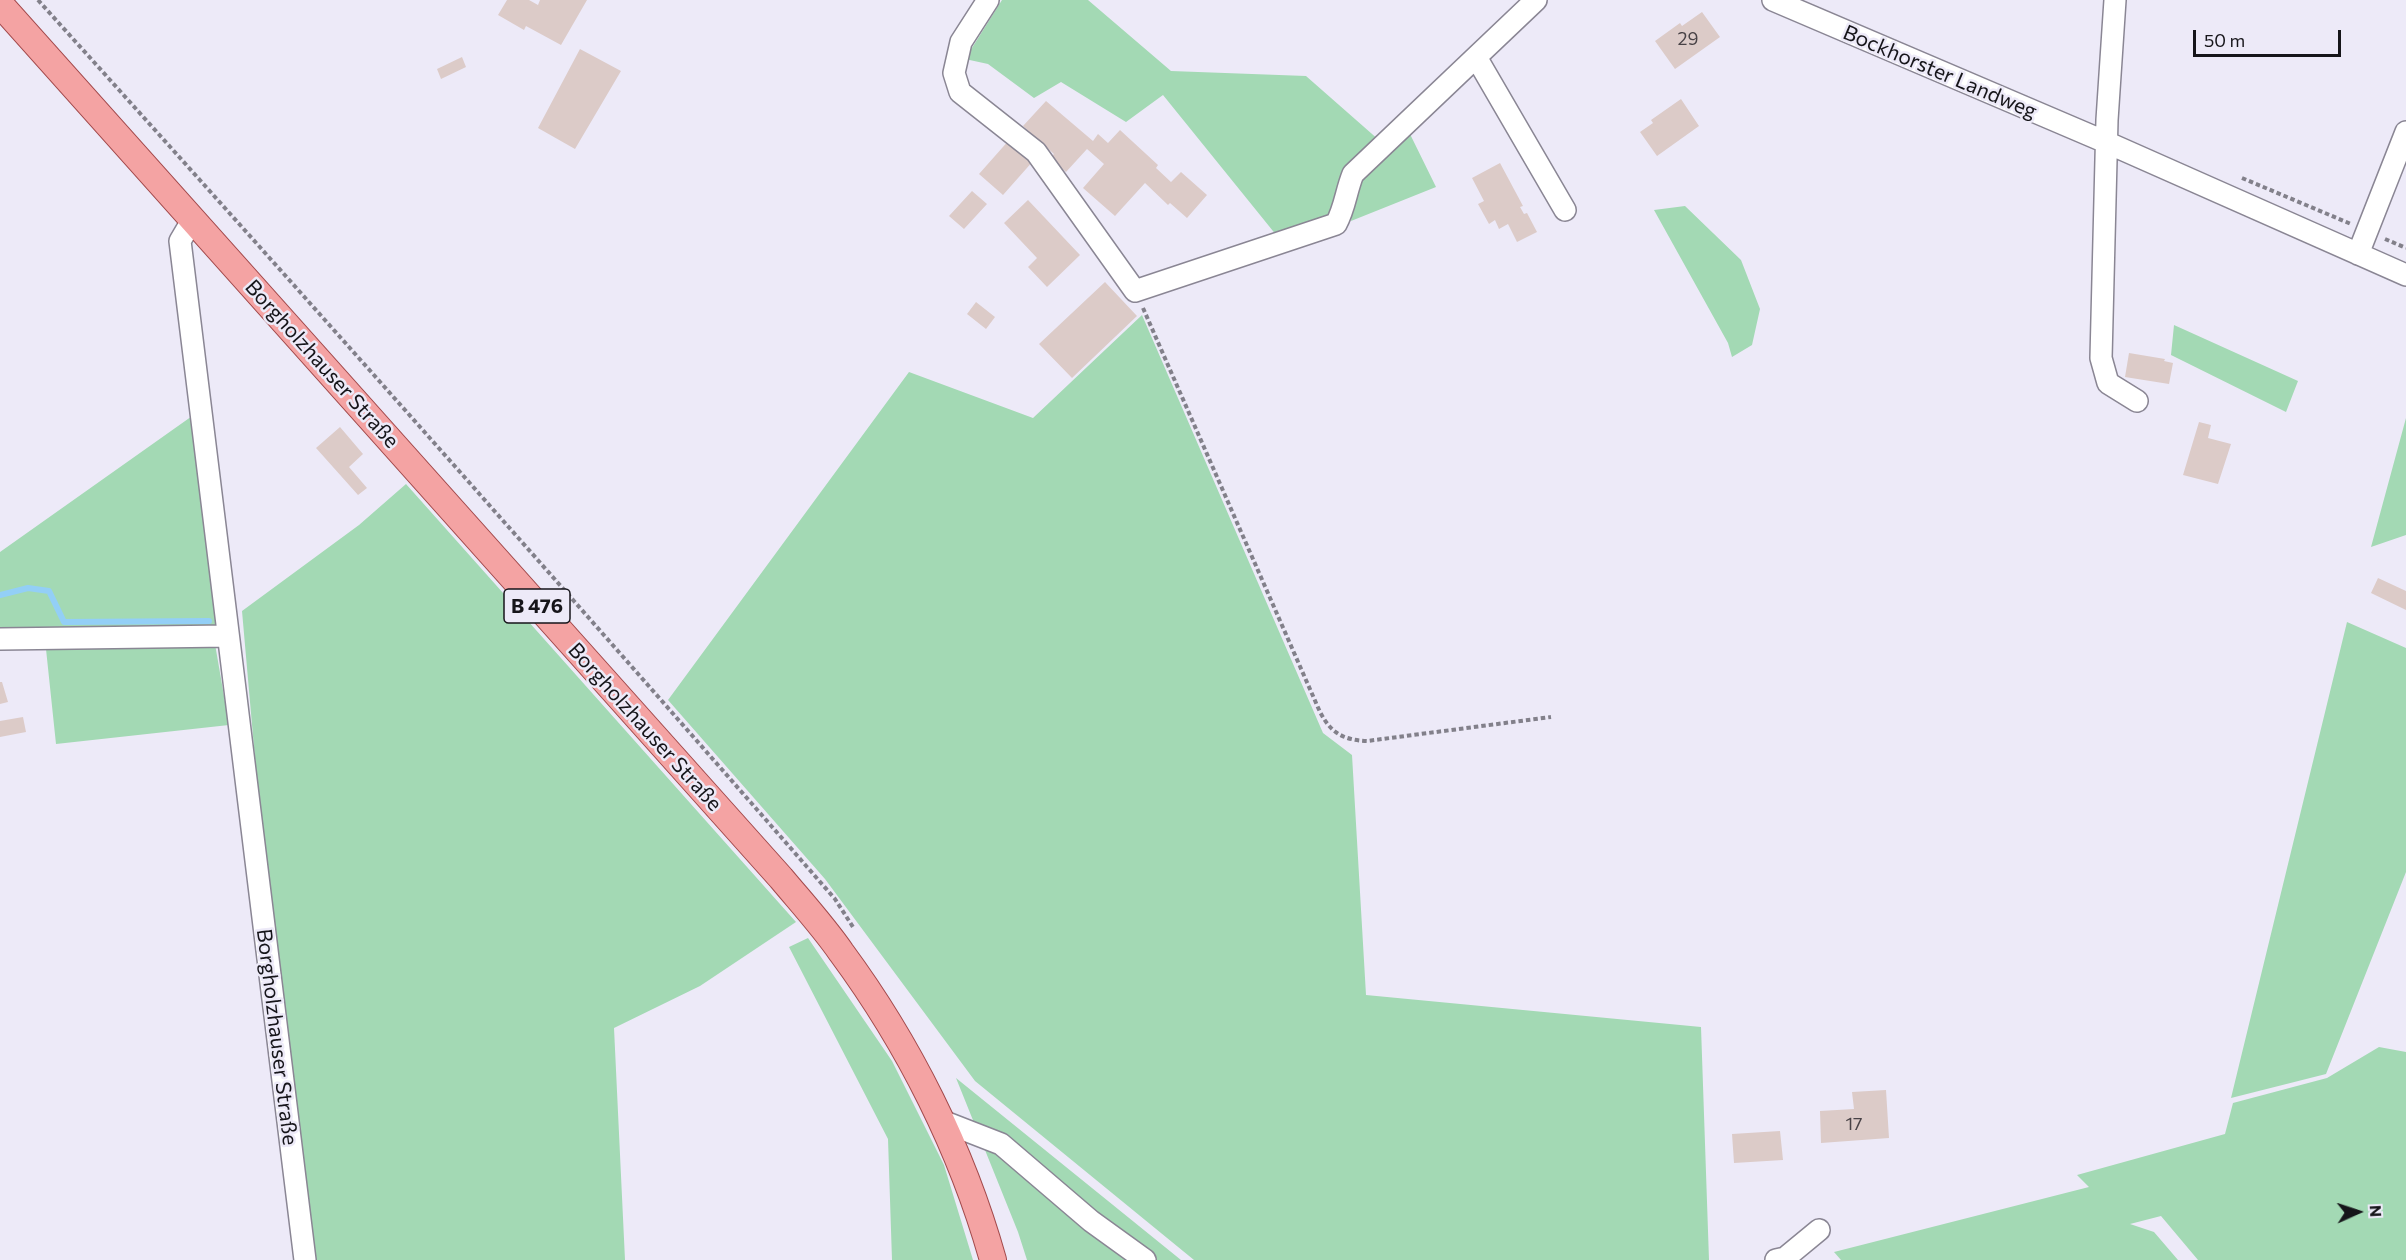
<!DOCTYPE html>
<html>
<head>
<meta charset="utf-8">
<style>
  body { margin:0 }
  #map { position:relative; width:2406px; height:1260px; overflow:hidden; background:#edeaf8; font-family:Commissioner,sans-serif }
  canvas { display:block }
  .north { position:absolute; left:2328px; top:1182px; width:60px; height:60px; -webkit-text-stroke:4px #edeaf8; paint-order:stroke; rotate:87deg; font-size:16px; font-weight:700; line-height:24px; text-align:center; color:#16151a }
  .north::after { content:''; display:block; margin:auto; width:21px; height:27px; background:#16151a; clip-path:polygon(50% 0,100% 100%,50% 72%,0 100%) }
  .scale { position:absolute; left:2193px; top:30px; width:148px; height:27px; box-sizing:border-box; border:3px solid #16151a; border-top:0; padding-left:8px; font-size:18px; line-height:21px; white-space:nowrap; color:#16151a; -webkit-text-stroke:4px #edeaf8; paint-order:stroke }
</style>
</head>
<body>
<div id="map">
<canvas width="2406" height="1260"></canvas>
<div class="north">N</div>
<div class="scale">50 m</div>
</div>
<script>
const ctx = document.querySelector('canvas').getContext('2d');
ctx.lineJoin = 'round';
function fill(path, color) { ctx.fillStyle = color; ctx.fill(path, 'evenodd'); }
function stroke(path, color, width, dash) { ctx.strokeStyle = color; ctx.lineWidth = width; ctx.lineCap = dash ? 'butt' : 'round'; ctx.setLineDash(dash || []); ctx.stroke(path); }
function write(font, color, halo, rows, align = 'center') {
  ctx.font = font + ' Commissioner,sans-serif'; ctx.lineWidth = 5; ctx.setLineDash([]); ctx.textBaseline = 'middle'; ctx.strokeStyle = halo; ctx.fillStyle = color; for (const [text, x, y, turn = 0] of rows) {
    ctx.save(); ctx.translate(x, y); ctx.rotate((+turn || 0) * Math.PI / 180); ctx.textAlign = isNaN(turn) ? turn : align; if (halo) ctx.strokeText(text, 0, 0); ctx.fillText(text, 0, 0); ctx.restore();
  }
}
fill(new Path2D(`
  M1002,0H1088L1171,71L1306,76L1380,141L1336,209L1326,220L1277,236L1163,95L1126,122L1061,82L1034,98L988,64L965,59Z
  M1409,132L1436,187L1351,221L1354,192L1362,174Z
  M1685,206L1741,260L1760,309L1752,345L1732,357L1728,343L1654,210Z
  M1142,315L1323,733L1352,755L1366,995L1701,1027L1709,1260H1194L975,1081L825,879L668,700L909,372L1033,418Z
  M2174,325L2298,381L2286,412L2171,355Z
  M195,414L221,613L213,630L0,631V552Z
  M2406,418V535L2371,547Z
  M406,484L796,922L700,986L614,1028L625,1260H312L264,861L242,611L359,525Z
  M2347,622L2406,648V872L2326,1074L2231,1098Z
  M215,644L229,725L56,744L46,649Z
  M808,938L892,1061L944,1165L973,1260H892L888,1139L789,947Z
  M2379,1047L2406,1052V1260H2198L2161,1216L2130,1224L2154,1232L2178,1260H1841L1834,1252L2089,1187L2077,1175L2225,1134L2233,1103L2327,1078Z
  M956,1078L1181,1260H1027L1018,1232Z`), '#a3d9b4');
stroke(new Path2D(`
  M0,595L28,588L49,591L64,622L209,621`), '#93cff6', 6);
fill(new Path2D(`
  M507,0H529L538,5L540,0H587L561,45L526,26L524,30L498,15Z
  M1702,12L1720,37L1675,69L1655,41L1680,23L1682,26Z
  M580,49L621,71L575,149L538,128Z
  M462,57L466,67L441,79L437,69Z
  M1681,99L1699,126L1657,156L1640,132L1653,123L1651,120Z
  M1046,101L1093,141L1098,134L1108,143L1120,130L1158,165L1156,168L1171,182L1181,172L1207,195L1187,218L1170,203L1168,205L1145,183L1115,216L1083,188L1104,164L1087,149L1066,172L1050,158L1054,154L1023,126Z
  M1010,139L1034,160L1003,195L979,174Z
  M1500,163L1523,206L1520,207L1524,214L1527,213L1537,232L1517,242L1508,224L1499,229L1495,220L1489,224L1478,204L1484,201L1472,178Z
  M972,191L987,204L964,229L949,216Z
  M1028,200L1080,255L1047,287L1028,267L1037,258L1004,223Z
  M1105,282L1137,316L1072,378L1039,344Z
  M976,302L995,317L986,329L967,314Z
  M2129,353L2165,359L2164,361L2173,363L2169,384L2125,377Z
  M2199,422L2211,425L2208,438L2231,444L2218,484L2183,475Z
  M340,427L363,454L349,467L367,488L358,495L316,448Z
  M2378,578L2406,591V610L2371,593Z
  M0,682H2L8,702L0,704Z
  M23,717L26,732L0,737V721Z
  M1886,1090L1889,1138L1821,1143L1820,1111L1854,1109L1852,1092Z
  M1780,1131L1783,1160L1734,1163L1732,1134Z`), '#dccbc8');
const minor = new Path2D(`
  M988,0L961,42L954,73L960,92L1036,152L1135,291L1336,224C1345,208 1346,191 1353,174L1536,0
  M1773,0L2108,143L2406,275
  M2115,0L2107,120L2101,358L2108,383L2137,401
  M1476,57L1565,210
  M193,219L180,241L305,1260
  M2358,254L2406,132
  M0,639L228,636
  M942,1121L1001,1144L1091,1221L1145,1260
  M1776,1260L1785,1258L1819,1230`);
const major = new Path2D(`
  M0,4L781,878C801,902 823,926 841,952C909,1044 962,1150 993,1260`);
stroke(minor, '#8a8694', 24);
stroke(major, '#a2494b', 28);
stroke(new Path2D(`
  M38,0C306,297 572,597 835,899L853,927
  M2242,178L2351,224
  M2385,239L2406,248
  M1143,308L1320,712C1331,733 1343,740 1367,741L1551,717`), '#82808a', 4, [4.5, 3]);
stroke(minor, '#fff', 21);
stroke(major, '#f4a3a3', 26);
write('18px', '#484246', null, [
  ["29",1688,39],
  ["17",1854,1124]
]);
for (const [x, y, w] of [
  [537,606,66]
]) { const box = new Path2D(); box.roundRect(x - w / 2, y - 17, w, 34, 4.5); ctx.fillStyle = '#edeaf8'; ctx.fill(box); stroke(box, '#16151a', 1.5); }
write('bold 20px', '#16151a', null, [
  ["B 476",537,606]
]);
write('21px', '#16151a', '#edeaf8', [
  ["Bockhorster Landweg",1940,72,23],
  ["Borgholzhauser Straße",322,364,48],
  ["Borgholzhauser Straße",645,727,48],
  ["Borgholzhauser Straße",277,1037,83]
]);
</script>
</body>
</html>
